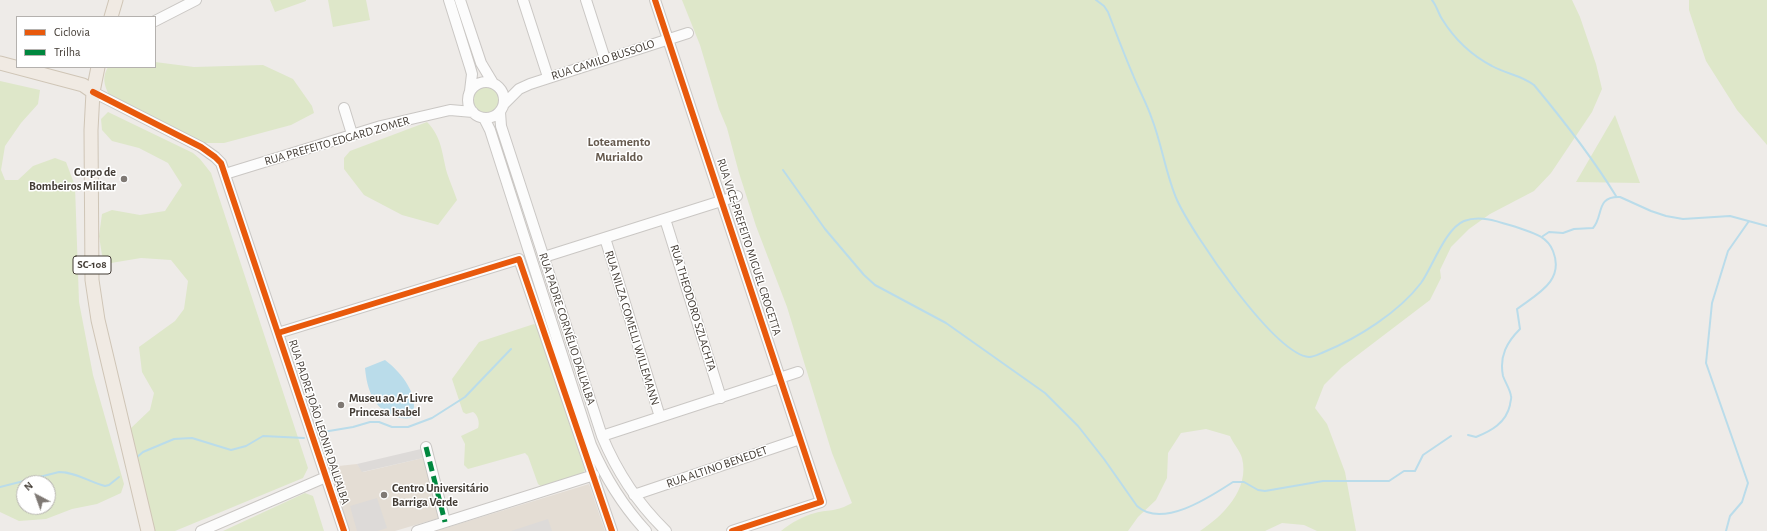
<!DOCTYPE html>
<html>
<head>
<meta charset="utf-8">
<style>
  body { margin:0 }
  #map { position:relative; width:1767px; height:531px; overflow:hidden; background:#eeebe8; font-family:"Alegreya Sans",sans-serif }
  canvas { display:block }
  .legend { position:absolute; left:16px; top:16px; width:140px; height:52px; box-sizing:border-box; background:#fff; border:1px solid #b4b1ae; margin:0; padding:5px 7px; list-style:none; font-size:12px; color:#433c35 }
  .legend li { display:flex; align-items:center; gap:8px; height:20px }
  .legend b { width:20px; border:1px solid #b4b1ae }
  .north { position:absolute; left:16px; top:475px; width:40px; height:40px; box-sizing:border-box; background:#fff; border:1px solid #b4b1ae; border-radius:50%; rotate:319deg; font-size:11px; font-weight:700; line-height:16px; text-align:center; color:#433c35 }
  .north::after { content:''; display:block; margin:auto; width:14px; height:18px; background:#7f7974; clip-path:polygon(50% 0,100% 100%,50% 72%,0 100%) }
</style>
</head>
<body>
<div id="map">
<canvas width="1767" height="531"></canvas>
<ul class="legend">
<li><b style="height:5px;background:#e8590c"></b>Ciclovia</li>
<li><b style="height:5px;background:#00873e"></b>Trilha</li>
</ul>
<div class="north">N</div>
</div>
<script>
const ctx = document.querySelector('canvas').getContext('2d');
ctx.lineJoin = 'round';
function fill(path, color) { ctx.fillStyle = color; ctx.fill(path, 'evenodd'); }
function stroke(path, color, width, dash) { ctx.strokeStyle = color; ctx.lineWidth = width; ctx.lineCap = dash ? 'butt' : 'round'; ctx.setLineDash(dash || []); ctx.stroke(path); }
function write(font, color, halo, rows, align = 'center') {
  ctx.font = font + ' "Alegreya Sans",sans-serif'; ctx.lineWidth = 3; ctx.setLineDash([]); ctx.textBaseline = 'middle'; ctx.strokeStyle = halo; ctx.fillStyle = color; for (const [text, x, y, turn = 0] of rows) {
    ctx.save(); ctx.translate(x, y); ctx.rotate((+turn || 0) * Math.PI / 180); ctx.textAlign = isNaN(turn) ? turn : align; if (halo) ctx.strokeText(text, 0, 0); ctx.fillText(text, 0, 0); ctx.restore();
  }
}
fill(new Path2D(`
  M423,458L439,518L395,531H348L327,471L329,467L357,464L363,472Z
  M589,484L605,531H436Z`), '#e4ddd4');
fill(new Path2D(`
  M270,0H306V1L275,12Z
  M328,0H366L370,20L333,27Z
  M682,0H1572L1580,17L1596,64L1602,89L1592,112L1551,173L1534,191L1490,214L1469,229L1451,247L1440,270L1441,278L1430,300L1342,367L1324,385L1315,408L1327,424L1345,472L1356,531H1317L1304,525L1282,523L1265,531H1200C1223,516 1250,489 1242,458C1240,451 1233,443 1230,436L1206,429L1181,433L1168,453L1167,478L1156,500L1138,517L1128,531H781C791,523 803,516 815,513C831,509 836,512 852,503L832,453L787,307L756,226L739,173L727,128L719,109L700,45Z
  M1689,0H1767V145L1737,110L1706,61L1689,10Z
  M155,62L194,67L263,65L293,79L312,106L314,113L291,125L224,143H203L109,95C104,85 102,77 108,67H155Z
  M0,81L40,90L38,104L21,123L5,146L1,170L5,180H18L33,166L55,158L66,162L75,186L79,302L93,375L124,484L121,493L97,504L72,509L46,519L19,521L0,512ZM24,483H48V507H24Z
  M473 100a13 13 0 1 1 26 0a13 13 0 1 1-26 0Z
  M108,112L193,153L200,159L211,173L308,468L303,478L175,531H153L130,429L150,410L154,393L142,372L139,347L175,321L184,309L188,281L171,260L141,258L111,263L102,255L99,236L102,214L112,210L140,215L165,211L182,185L168,163L139,148L112,141L102,130L101,119Z
  M1615,115L1640,183L1576,182Z
  M427,122C442,137 442,154 447,173C450,182 454,191 457,200L438,225L402,215L364,195L344,169V158L350,151Z
  M534,324L537,326L585,470L582,474L542,487L538,484L528,456L525,453L468,469L464,465L465,444L461,436L478,428C480,423 478,415 473,412L466,414L463,412L452,379L479,342Z
  M305,493L313,496L324,531H223Z`), '#dee7c9');
fill(new Path2D(`
  M421,449L423,458L362,472L357,464Z
  M377,498L387,528L378,531H357L350,506Z
  M548,519L552,531H511Z`), '#dddad8');
fill(new Path2D(`
  M385,360C401,372 422,397 411,418C405,419 401,418 396,417C373,409 367,389 365,368Z`), '#badcea');
stroke(new Path2D(`
  M1096,0L1104,6L1108,12C1116,33 1124,54 1133,75C1139,90 1147,104 1152,119C1162,145 1166,175 1177,200C1192,233 1274,354 1309,357C1314,357 1319,354 1324,352C1358,338 1399,312 1421,283C1433,266 1445,229 1464,221C1482,214 1502,223 1519,228C1533,233 1547,236 1553,251C1565,281 1537,294 1517,309L1520,329C1507,342 1499,356 1503,376C1505,382 1510,389 1511,396C1512,398 1510,402 1510,405C1506,423 1491,431 1476,437L1468,435
  M1432,0C1437,6 1438,13 1442,19C1455,40 1471,55 1492,66C1506,74 1521,75 1534,85C1564,121 1592,157 1616,196
  M783,170L825,229L864,275L875,285L946,323L1045,393L1078,426L1104,459L1137,506C1162,529 1210,497 1233,482H1244L1258,490L1265,491L1323,481H1389L1404,471H1415L1423,455L1451,436
  M1543,236L1549,232L1563,233L1574,229L1593,228C1604,216 1595,196 1620,197L1651,211L1666,216L1683,219L1730,216L1767,226
  M323,432L353,427L370,422H379L392,427H408L432,418L465,397L511,349
  M136,458L143,452L174,439L192,438L231,450L246,446L263,436L304,438
  M0,487L59,472C76,472 89,482 105,486L109,485L119,477
  M1726,531L1730,516L1742,502L1748,483L1706,363L1712,303L1728,251L1749,221`), '#badcea', 2);
const minor = new Path2D(`
  M449,0L470,67L472,74L470,91
  M460,0L481,63L493,83
  M523,0L548,77
  M586,0L605,59
  M655,0L821,502L732,531
  M155,21L196,0
  M468 100a18 18 0 1 1 36 0a18 18 0 1 1-36 0Z
  M93,92L201,147L215,157L221,163L344,531
  M504,104L519,89L530,84L688,33
  M344,108L352,134
  M500,112L501,126L602,436C617,472 638,504 666,531
  M484,118L490,130L591,445C605,477 622,505 646,531
  M225,174L381,126L450,110L473,112
  M665,219L721,398
  M605,238L660,417
  M544,257L737,196
  M278,333L519,259L612,531
  M602,436L798,372
  M426,447L445,522
  M634,495L800,439
  M201,531L326,477
  M417,531L594,475`);
const major = new Path2D(`
  M111,17L116,0
  M0,63L83,85L93,92
  M98,67L93,92L91,130L92,280L98,320L148,531`);
stroke(minor, '#cac7c4', 12);
stroke(major, '#cfc5b6', 15);
stroke(minor, '#fcfcfc', 10);
stroke(major, '#f0eae3', 13);
stroke(new Path2D(`
  M426,447L445,522`), '#00873e', 5, [10, 5]);
stroke(new Path2D(`
  M655,0L821,502L732,531
  M93,92L201,147L215,157L221,163L344,531
  M278,333L519,259L612,531`), '#e8590c', 6);
for (const [x, y, r, color] of [
  [124,179,4,"#7f7974"],
  [341,405,4,"#7f7974"],
  [384,495,4,"#7f7974"]
]) { const dot = new Path2D(); dot.arc(x, y, r, 0, 2 * Math.PI); ctx.fillStyle = color; ctx.fill(dot); stroke(dot, '#fff', 1.5); }
for (const [x, y, w] of [
  [92,265,38]
]) { const box = new Path2D(); box.roundRect(x - w / 2, y - 9, w, 18, 3); ctx.fillStyle = '#fff'; ctx.fill(box); stroke(box, '#433c35', 1); }
write('bold 11px', '#433c35', null, [
  ["SC-108",92,265]
]);
write('12px', '#433c35', '#fff', [
  ["RUA CAMILO BUSSOLO",603,60,-18],
  ["RUA PREFEITO EDGARD ZOMER",337,141,-16],
  ["RUA VICE-PREFEITO MIGUEL CROCETTA",749,247,72],
  ["RUA THEODORO SZLACHTA",693,308,73],
  ["RUA NILZA COMELLI WILLEMANN",632,328,73],
  ["RUA PADRE CORNÉLIO DALL'ALBA",567,329,72],
  ["RUA PADRE JOÃO LEONIR DALL'ALBA",319,422,72],
  ["RUA ALTINO BENEDET",717,467,-19]
]);
write('bold 12px', '#433c35', '#fff', [
  ["Corpo de",116,172,"right"],
  ["Bombeiros Militar",116,186,"right"],
  ["Museu ao Ar Livre",349,398],
  ["Princesa Isabel",349,412],
  ["Centro Universitário",392,488],
  ["Barriga Verde",392,502]
], 'left');
write('bold 13px', '#65594d', '#fff', [
  ["Loteamento",619,142],
  ["Murialdo",619,157]
]);
</script>
</body>
</html>
